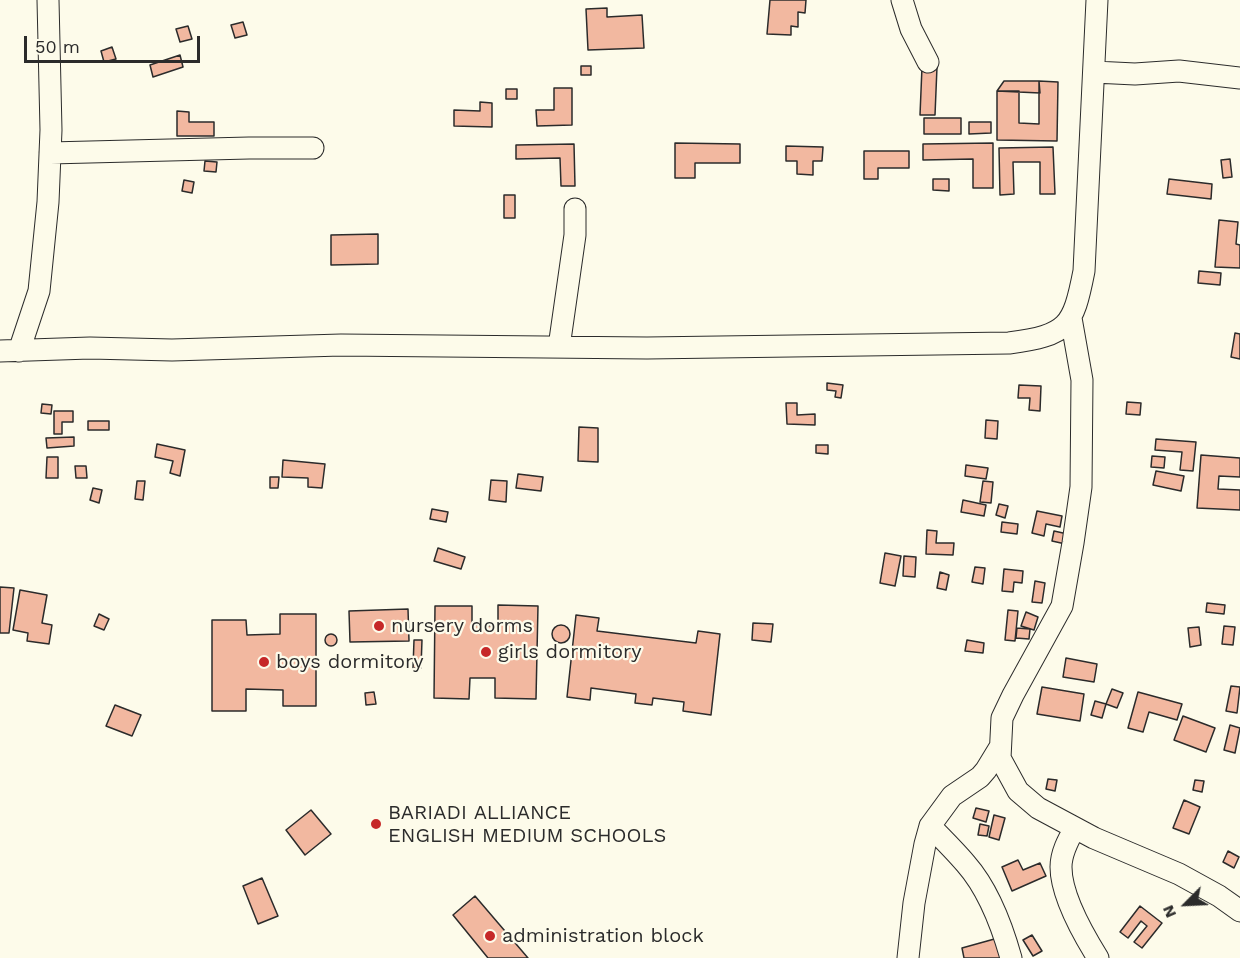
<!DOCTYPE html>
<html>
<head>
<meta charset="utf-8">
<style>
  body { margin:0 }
  #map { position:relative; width:1240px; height:958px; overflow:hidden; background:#fdfbea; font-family:"Work Sans",sans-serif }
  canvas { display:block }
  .north { position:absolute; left:1156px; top:874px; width:60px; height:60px; -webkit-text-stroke:4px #fdfbea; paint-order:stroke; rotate:246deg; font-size:16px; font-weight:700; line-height:24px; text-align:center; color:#2b2b2b }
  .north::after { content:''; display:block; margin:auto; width:21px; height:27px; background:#2b2b2b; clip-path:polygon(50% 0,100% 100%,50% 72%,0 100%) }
  .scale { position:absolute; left:24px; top:36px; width:176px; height:27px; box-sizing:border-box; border:3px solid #2b2b2b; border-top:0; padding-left:8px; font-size:18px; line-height:21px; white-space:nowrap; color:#2b2b2b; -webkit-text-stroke:4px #fdfbea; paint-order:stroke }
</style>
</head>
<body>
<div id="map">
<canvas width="1240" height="958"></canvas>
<div class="north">N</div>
<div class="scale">50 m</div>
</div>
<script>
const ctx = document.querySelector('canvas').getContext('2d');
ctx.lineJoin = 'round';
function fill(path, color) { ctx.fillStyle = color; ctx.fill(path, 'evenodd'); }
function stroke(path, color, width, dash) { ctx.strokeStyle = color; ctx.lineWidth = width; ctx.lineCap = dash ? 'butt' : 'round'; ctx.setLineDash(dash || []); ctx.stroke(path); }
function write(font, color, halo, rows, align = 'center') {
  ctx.font = font + ' "Work Sans",sans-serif'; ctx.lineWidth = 4.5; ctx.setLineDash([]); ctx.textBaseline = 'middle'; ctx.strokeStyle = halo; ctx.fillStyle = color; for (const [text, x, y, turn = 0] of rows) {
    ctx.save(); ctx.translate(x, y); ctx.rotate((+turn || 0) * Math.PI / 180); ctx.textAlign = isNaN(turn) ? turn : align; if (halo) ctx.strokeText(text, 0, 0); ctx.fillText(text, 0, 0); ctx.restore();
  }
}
const building = new Path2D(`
  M770,0H806L805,13L798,12V27L791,26V35L767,34Z
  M607,8V17L642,15L644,48L588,50L586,9Z
  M243,22L247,35L235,38L231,25Z
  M188,26L192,39L180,42L176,29Z
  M112,47L116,59L104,62L101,51Z
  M180,55L183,67L153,77L150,65Z
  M581,66H591V75H581Z
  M922,67H937L935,115H920Z
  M1004,81H1039L1040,93L997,91Z
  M1039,81L1058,82L1057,141L997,140V91H1019V123L1039,124Z
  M554,88H572V125L537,126L536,110H554Z
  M506,89H517V99H506Z
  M480,102L492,103V127L454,126V110L480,111Z
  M177,111L189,112V122H214V136H177Z
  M924,118H961V134H924Z
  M969,122H991V133L969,134Z
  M675,143L740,144V163H695V178H675Z
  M993,143V188H973V159L923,160V144Z
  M574,144L575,186H561L560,158L516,159V145Z
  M786,146L823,147L822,161H813V175L797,174V161H786Z
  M1053,147L1055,194H1040V162H1013L1014,194L1000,195L999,148Z
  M864,151H909V168H878V179H864Z
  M1230,159L1232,177L1223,178L1221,160Z
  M205,161L217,162L216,172L204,171Z
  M933,179H949V191L933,190Z
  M1169,179L1212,184L1211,199L1167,194Z
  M184,180L194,182L192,193L182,191Z
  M504,195H515V218H504Z
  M1219,220L1238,222L1236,244L1240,245V268L1215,267Z
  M378,234V264L331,265V235Z
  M1199,271L1221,273L1220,285L1198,283Z
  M1235,333L1240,334V359L1231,357Z
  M827,383L843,385L841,398L835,397L836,391L827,390Z
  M1019,385L1041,386L1040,411L1029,410L1030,398H1018Z
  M1127,402L1141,403L1140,415L1126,414Z
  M786,403H797V415L815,414V425L787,424Z
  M42,404L52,405L51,414L41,413Z
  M54,411H73V422H62V434H54Z
  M986,420L998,421L997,439L985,438Z
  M88,421H109V430H88Z
  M579,427L598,428V462L578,461Z
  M74,437V446L47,448L46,438Z
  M1156,439L1196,442L1193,471L1180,470L1182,452L1155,450Z
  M157,444L185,450L180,476L170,473L173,461L155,457Z
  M816,445H828V454L816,453Z
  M1201,455L1240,458V477L1219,476L1218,489L1240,490V510L1197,508Z
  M1152,456L1165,457L1164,468L1151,467Z
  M47,457H58V478H46Z
  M283,460L325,464L322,488L308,487V478L282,477Z
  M966,465L988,468L986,479L965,476Z
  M75,466H86L87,478H76Z
  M1156,471L1184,476L1181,491L1153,485Z
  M518,474L543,477L541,491L516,488Z
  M270,477H279L278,488H270Z
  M491,480L507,481L506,502L489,500Z
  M137,481H145L143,500L135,499Z
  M983,481L993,482L991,503L980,502Z
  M93,488L102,490L99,503L90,500Z
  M963,500L986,505L984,516L961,512Z
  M999,504L1008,506L1005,518L996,515Z
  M432,509L448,512L446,522L430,519Z
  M1037,511L1062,516L1060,527L1046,524L1044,536L1032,533Z
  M1002,522L1018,524L1017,534L1001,532Z
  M927,530L937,531L936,543H954L953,555L926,554Z
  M1054,531L1072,535L1070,545L1052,541Z
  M438,548L465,557L461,569L434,561Z
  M885,553L901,556L895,586L880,583Z
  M904,556L916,557L915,577L903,576Z
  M975,567L985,568L983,584L972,582Z
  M1004,569L1023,571L1022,583L1014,582L1013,592L1002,591Z
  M940,572L949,575L946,590L937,588Z
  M1035,581L1045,583L1042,603L1032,602Z
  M0,587L14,588L9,633H0Z
  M20,590L47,595L42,623L52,625L49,644L27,641L28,633L13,630Z
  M1207,603L1225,605L1224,614L1206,612Z
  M498,605L538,606L536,699L495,698V678H470L469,699L434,698L435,606H472V625L498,626Z
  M408,609L409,641L350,642L349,611Z
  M1008,610L1018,611L1015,641L1005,640Z
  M1026,612L1038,617L1034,630L1021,626Z
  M99,614L109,619L104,630L94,626Z
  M280,614H316V706H283V690L246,689V711H212V620H246L247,635L280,634Z
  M576,615L599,618L597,631L696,643L698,631L720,634L711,715L683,711L684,702L653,698L652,705L635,703L636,694L591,688L590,700L567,697Z
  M753,623L773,624L771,642L752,640Z
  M552 634a9 9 0 1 1 18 0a9 9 0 1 1-18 0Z
  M1224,626L1235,627L1233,645L1222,644Z
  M1199,627L1201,645L1190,647L1188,628Z
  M1017,628L1030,629L1029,639L1016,638Z
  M325 640a6 6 0 1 1 12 0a6 6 0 1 1-12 0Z
  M414,640H422L421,668H413Z
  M967,640L984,643L983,653L965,651Z
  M1066,658L1097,664L1094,682L1063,677Z
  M1231,686L1240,687L1237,713L1226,711Z
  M1042,687L1084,694L1080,721L1037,714Z
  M1112,689L1123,693L1117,708L1106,704Z
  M374,692L376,704L366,705L365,693Z
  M1138,692L1182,704L1177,720L1149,712L1143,732L1128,728Z
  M1095,701L1106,704L1102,718L1091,715Z
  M115,705L141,715L132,736L106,726Z
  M1183,716L1215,728L1206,752L1174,740Z
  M1230,725L1240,728L1235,753L1224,750Z
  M1048,779L1057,780L1055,791L1046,789Z
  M1195,780L1204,781L1202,792L1193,790Z
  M1184,800L1200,807L1189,834L1173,828Z
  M976,808L989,811L986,822L973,818Z
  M311,810L331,834L305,855L286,830Z
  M994,815L1005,818L999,840L989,837Z
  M980,824L989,826L987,836L978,835Z
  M1228,851L1239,857L1234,868L1223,862Z
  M1018,860L1023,870L1040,863L1046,876L1012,891L1002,867Z
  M262,878L278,916L258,924L243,886Z
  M475,896L528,958H488L453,915Z
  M1140,906L1162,923L1142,948L1134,942L1147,926L1141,921L1128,938L1120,932Z
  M1032,935L1042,951L1033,956L1023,940Z
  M998,938L1004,958H964L962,948Z`);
fill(building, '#f2b8a0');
stroke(building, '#2b2b2b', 1.5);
const street = new Path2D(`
  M902,0L911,29L928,62
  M1094,72L1135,74L1179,71L1240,78
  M50,153L249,148H313
  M1071,318L1082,380L1081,487L1073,543L1062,606L1013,695L1002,718L1000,758L1018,791L1038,808L1094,838L1179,874L1219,896L1240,911
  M559,347L575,235V209
  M0,351L90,348L172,350L341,345L647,348L1009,343C1068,335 1073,327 1084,271L1097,0
  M19,351L39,291L48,202L51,130L48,0
  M930,826C942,838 955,851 966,864C988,889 1002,926 1011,958
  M1075,828C1068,840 1061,853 1061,867C1061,896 1083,934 1098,958
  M908,958L914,903L925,844L930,826L952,796L980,777L986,770L1000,747`);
stroke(street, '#2b2b2b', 23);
stroke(street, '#fdfbea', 21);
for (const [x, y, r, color] of [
  [379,626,6,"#c62828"],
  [486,652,6,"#c62828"],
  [264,662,6,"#c62828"],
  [376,824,6,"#c62828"],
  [490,936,6,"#c62828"]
]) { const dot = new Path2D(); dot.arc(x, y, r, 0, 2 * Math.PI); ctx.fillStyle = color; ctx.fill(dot); stroke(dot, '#fdfbea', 2); }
write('20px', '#2b2b2b', '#fdfbea', [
  ["nursery dorms",391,626],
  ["girls dormitory",498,652],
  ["boys dormitory",276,662],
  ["BARIADI ALLIANCE",388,813],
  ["ENGLISH MEDIUM SCHOOLS",388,836],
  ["administration block",502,936]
], 'left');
</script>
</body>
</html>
